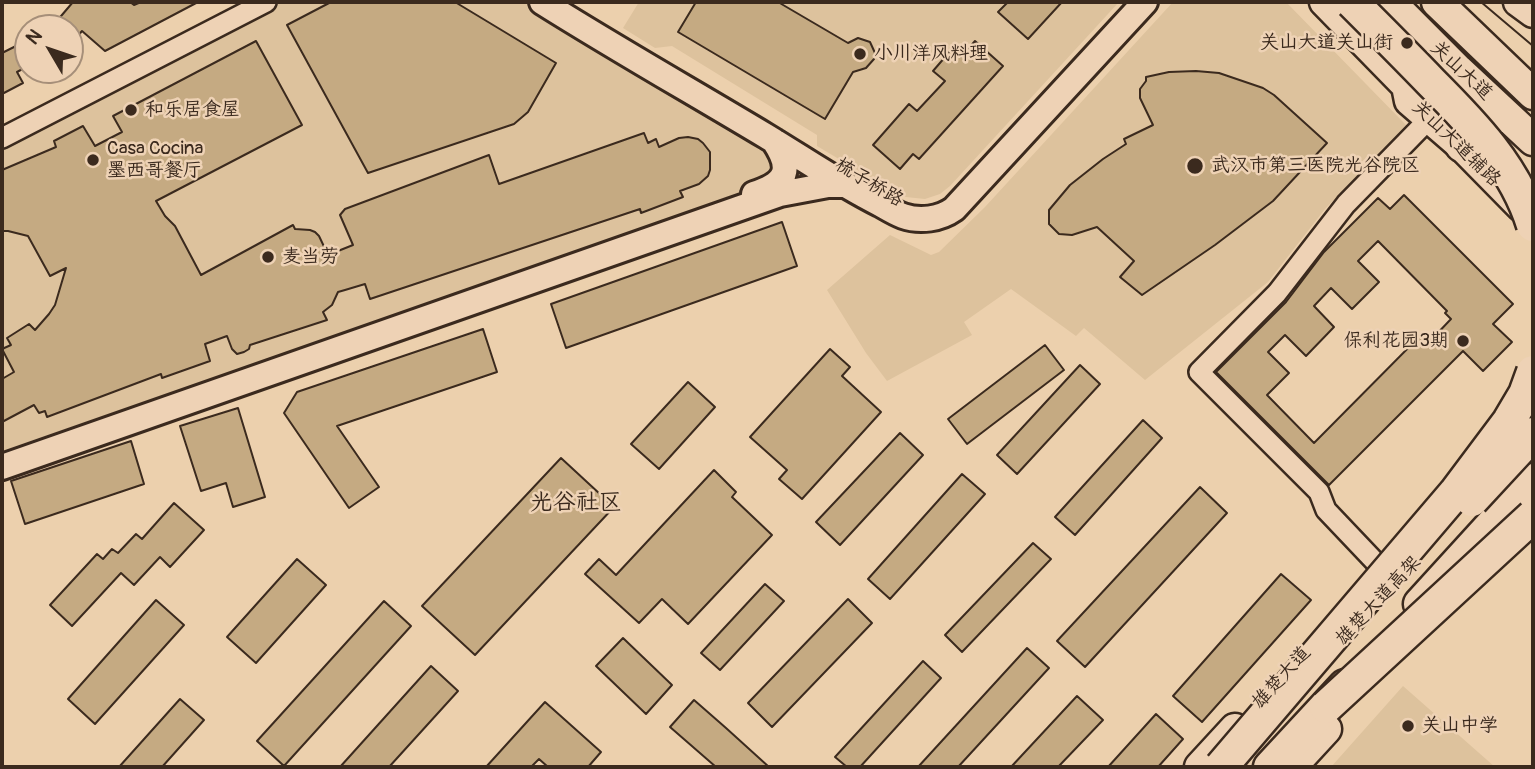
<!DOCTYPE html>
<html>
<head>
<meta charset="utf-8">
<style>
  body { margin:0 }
  #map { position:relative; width:1535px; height:769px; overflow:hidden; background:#ecd0ad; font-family:Pangolin,sans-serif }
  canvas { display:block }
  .frame { position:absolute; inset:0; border:4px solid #3b2a1e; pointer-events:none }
  .north { position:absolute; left:14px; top:14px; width:70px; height:70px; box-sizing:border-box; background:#eed2b5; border:2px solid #a68f79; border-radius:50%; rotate:309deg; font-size:19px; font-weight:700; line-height:28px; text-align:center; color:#3b2a1e }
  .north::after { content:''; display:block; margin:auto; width:24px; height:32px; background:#3b2a1e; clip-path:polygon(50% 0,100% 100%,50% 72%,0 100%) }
</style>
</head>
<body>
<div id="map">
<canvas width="1535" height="769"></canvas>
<div class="frame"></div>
<div class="north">N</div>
</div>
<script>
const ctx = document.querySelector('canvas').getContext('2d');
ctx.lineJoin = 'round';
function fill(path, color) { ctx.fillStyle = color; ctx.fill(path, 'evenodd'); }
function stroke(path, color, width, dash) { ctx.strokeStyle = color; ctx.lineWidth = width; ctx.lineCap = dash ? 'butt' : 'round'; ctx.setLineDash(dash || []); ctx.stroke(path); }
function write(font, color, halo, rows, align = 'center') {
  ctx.font = font + ' Pangolin,"LXGW WenKai TC",sans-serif'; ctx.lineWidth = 5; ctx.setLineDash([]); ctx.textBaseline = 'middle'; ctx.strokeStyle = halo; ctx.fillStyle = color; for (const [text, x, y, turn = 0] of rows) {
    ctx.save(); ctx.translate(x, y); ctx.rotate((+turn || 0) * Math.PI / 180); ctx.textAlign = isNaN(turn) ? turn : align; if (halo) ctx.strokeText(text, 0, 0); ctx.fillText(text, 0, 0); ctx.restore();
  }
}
fill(new Path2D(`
  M277,2H529L778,156L765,187L2,451V143Z
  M639,2H1119L950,186L940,194L925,199L906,197L896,193L817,146V135L672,46L655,48L623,28Z
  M1173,2H1286L1406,125L1325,209L1268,282L1145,380L1084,328L1076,336L1011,289L964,322L972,335L887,381L866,353L827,290L890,235L931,255L939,252L985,207Z
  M1403,686L1495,767H1331Z`), '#ddc29d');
const building = new Path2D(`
  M73,2H130L134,5L141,2H198L105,51L82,31L76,38L70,33V28H64L56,22Z
  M331,2H455L556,63L528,112L514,124L368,173L287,25Z
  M696,2H778L848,43L858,38L870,42L875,53L874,59L866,68L853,72L825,119L678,32Z
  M1008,2H1062L1028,39L998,12Z
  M28,40V66L17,72L23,83L2,94V53Z
  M256,41L302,125L156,201L165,216L175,226L201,275L293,225L295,229L310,230L315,232L319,236L328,255L353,245L340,215L345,209L489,155L499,184L644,133L648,143L656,139L659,147L679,138L688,137L698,139L703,143L710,152V170L708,176L699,184L680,191L683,197L641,213L640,209L370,299L365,284L345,290L338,292L332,305L323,312L327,320L250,345L249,349L244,352L237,354L232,349L227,336L205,344L210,361L162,378L161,374L47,417L45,411L39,413L34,405L2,422V379L14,372L2,349L11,345L7,338L29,324L35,330L49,314L55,305L66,268L50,276L28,236L8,231H2V170L56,147L54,141L83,126L95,146L122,132L113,116Z
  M975,41L1003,66L919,159L913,154L900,169L873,145L909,104L917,111L945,81L933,71L952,49L961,57Z
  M1196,71L1219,73L1263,88L1274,95L1327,143L1273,201L1215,245L1142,295L1120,277L1134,261L1097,227L1072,235L1059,234L1049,224V210L1070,185L1103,159L1126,144L1124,139L1153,125L1140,98V89L1146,81V77L1169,72Z
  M1404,195L1513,304L1493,324L1512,342L1483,371L1463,351L1329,485L1216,372L1286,302L1324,252L1378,198L1390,209ZM1378,241L1447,311L1445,313L1451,319L1431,340L1423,333L1314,443L1267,395L1289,373L1268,352L1285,335L1306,356L1334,327L1314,306L1331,288L1352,309L1379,282L1358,261Z
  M782,222L797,266L566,348L551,304Z
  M483,329L497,372L337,426L379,487L349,508L284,413L297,392Z
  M1045,345L1064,370L967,444L948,419Z
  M830,349L850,367L842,376L881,412L802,499L779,479L787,470L750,437Z
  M1080,365L1100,384L1017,474L997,455Z
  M688,382L715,407L659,469L631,444Z
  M238,408L265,497L233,507L226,483L201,491L180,426Z
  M1143,420L1162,438L1075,535L1055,517Z
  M900,433L923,455L840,545L816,522Z
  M131,441L144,484L25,524L11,481Z
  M561,458L614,507L475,655L422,606Z
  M714,470L736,492L732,497L772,535L688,624L662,599L639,623L585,574L599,559L616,575Z
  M962,474L985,494L890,599L868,579Z
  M1200,487L1227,513L1085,667L1057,641Z
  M174,503L204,530L170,567L160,557L134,585L121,573L72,626L50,605L97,554L103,559L112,549L118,553L136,534L142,539Z
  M1033,543L1051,559L962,652L945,635Z
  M297,559L326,585L256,663L227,637Z
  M1281,574L1311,600L1202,722L1173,696Z
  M765,584L784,601L720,670L701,653Z
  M848,599L872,623L772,727L748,703Z
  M156,600L184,625L95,724L68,699Z
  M384,601L411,626L284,766L257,741Z
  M623,638L672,685L646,714L596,666Z
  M1027,648L1049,668L958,767H918Z
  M923,661L941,678L860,767H847L835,757Z
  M431,666L458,691L389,767H340Z
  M1077,696L1103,720L1058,767H1011Z
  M180,699L204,720L162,767H119Z
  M694,700L726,728L769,767H716L670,727Z
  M545,702L601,752L588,767H548L539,759L531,767H486Z
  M1156,714L1183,739L1158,767H1108Z`);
fill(building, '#c5aa82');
stroke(building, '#3b2a1e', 2);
const minor = new Path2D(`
  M2,138L266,2
  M1382,569L1326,510L1319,492L1199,372L1277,293L1346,204L1429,119`);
const tertiary = new Path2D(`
  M542,2C615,48 691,91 766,136C804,159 840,184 880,204C887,208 895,213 903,216C920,222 940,219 954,209L1145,2
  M754,194C787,183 793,170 774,141
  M2,467L780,194L828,185H844`);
const secondary = new Path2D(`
  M1324,2L1406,86L1409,101L1461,146L1521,207
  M1518,2L1533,13`);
const primary = new Path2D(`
  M1390,2L1458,70L1533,140
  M1437,2L1533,94
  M1461,146L1498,116
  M1200,767L1235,729
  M1291,767L1326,729`);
const trunk = new Path2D(`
  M1420,604L1533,480
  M1270,767L1345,686`);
stroke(minor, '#3b2a1e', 24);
stroke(tertiary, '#3b2a1e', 30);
stroke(secondary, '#3b2a1e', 33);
stroke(primary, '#3b2a1e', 35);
stroke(trunk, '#3b2a1e', 37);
stroke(minor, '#eed2b5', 19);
stroke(tertiary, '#eed2b5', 24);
stroke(secondary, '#eed2b5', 28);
stroke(primary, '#eed2b5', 30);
stroke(trunk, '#eed2b5', 32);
stroke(new Path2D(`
  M1481,2L1533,46`), '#3b2a1e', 2);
const trunkBridge = new Path2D(`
  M1352,2C1379,29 1405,55 1431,82C1473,124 1515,167 1533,225
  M1472,500L1533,434
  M1326,707L1533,516
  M1221,767L1455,493L1509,421L1525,394L1533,372`);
stroke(trunkBridge, '#3b2a1e', 37, []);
stroke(trunkBridge, '#eed2b5', 32);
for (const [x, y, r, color] of [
  [1407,43,7,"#3b2a1e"],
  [860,54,7,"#3b2a1e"],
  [131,110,7,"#3b2a1e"],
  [93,160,7,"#3b2a1e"],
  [1195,166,9,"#3b2a1e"],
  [268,257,7,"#3b2a1e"],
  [1463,341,7,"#3b2a1e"],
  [1408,726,7,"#3b2a1e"]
]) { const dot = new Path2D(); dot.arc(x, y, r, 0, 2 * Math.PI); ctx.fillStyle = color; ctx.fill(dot); stroke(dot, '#eed2b5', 2.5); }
write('19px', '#3b2a1e', '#eed2b5', [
  ["关山大道关山街",1393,43,"right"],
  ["小川洋风料理",874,54],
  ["和乐居食屋",145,110],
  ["Casa Cocina",107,149],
  ["墨西哥餐厅",107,171],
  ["武汉市第三医院光谷院区",1211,166],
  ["麦当劳",282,257],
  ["保利花园3期",1449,341,"right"],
  ["关山中学",1422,726]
], 'left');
write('19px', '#3b2a1e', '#eed2b5', [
  ["关山大道",1461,71,43],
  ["关山大道辅路",1456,144,44],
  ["梳子桥路",869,183,31],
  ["雄楚大道高架",1379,601,-47],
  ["雄楚大道",1282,678,-48]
]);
write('23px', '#3b2a1e', '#eed2b5', [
  ["光谷社区",576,503]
]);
</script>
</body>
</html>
